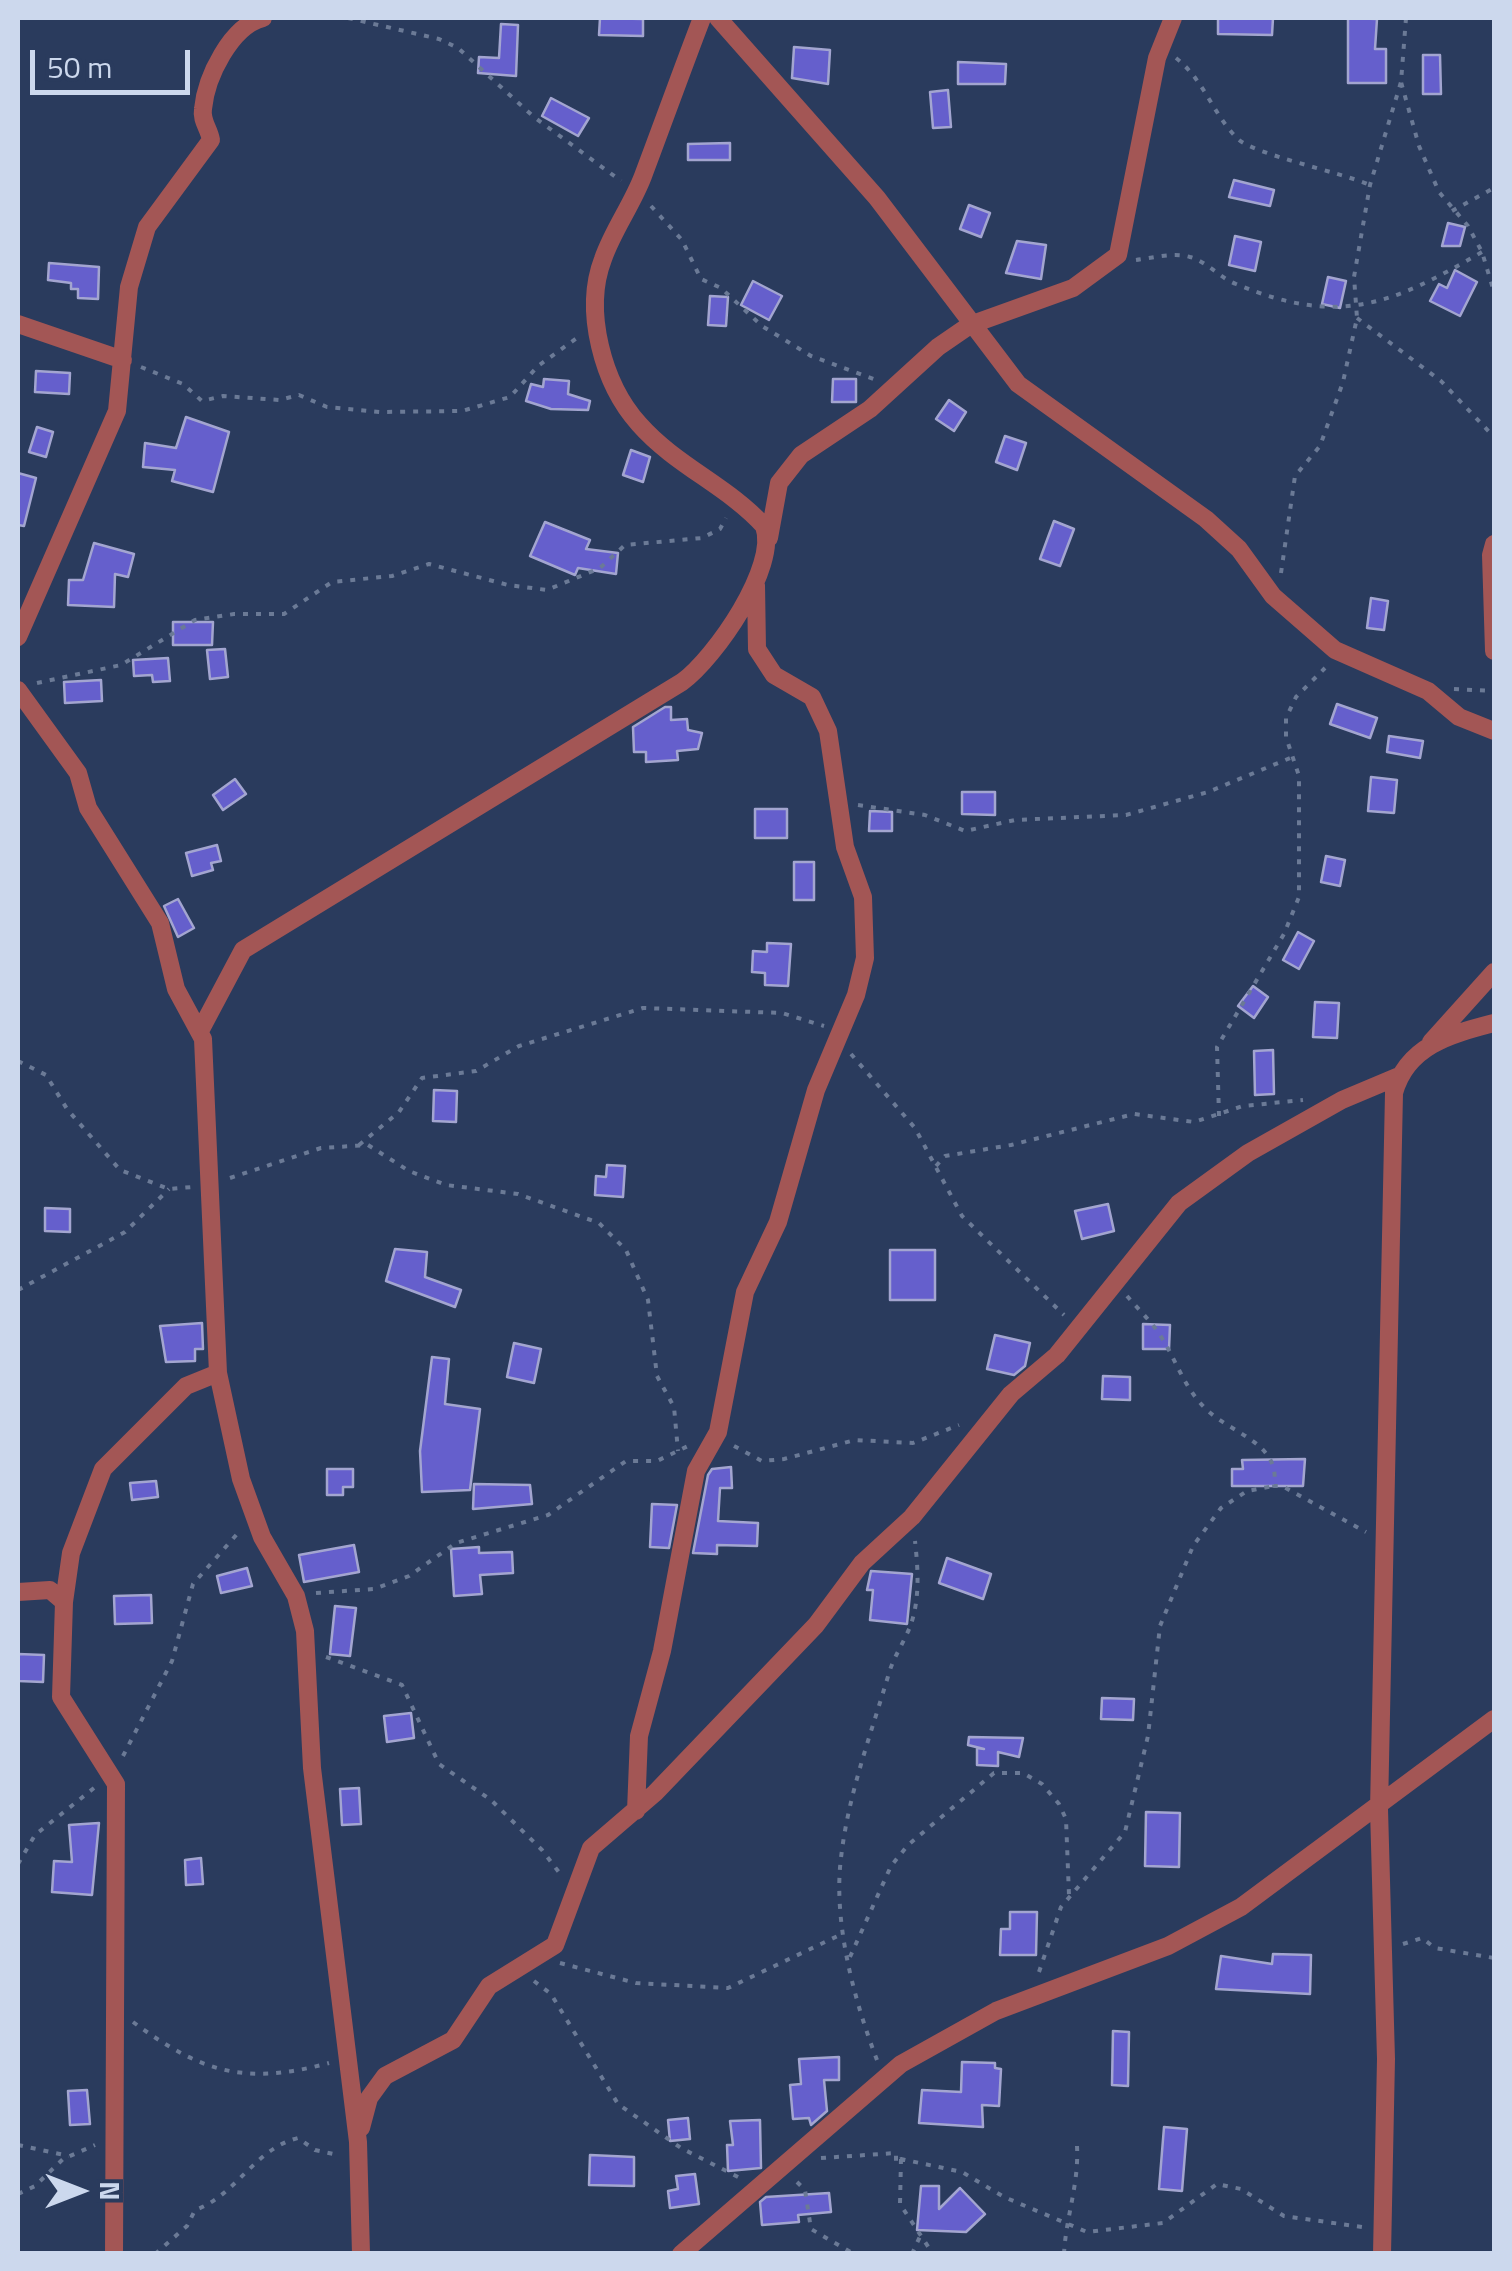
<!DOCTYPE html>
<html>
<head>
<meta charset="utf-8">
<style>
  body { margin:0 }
  #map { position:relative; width:1512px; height:2271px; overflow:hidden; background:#2a3b5d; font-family:"Titillium Web",sans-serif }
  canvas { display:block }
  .frame { position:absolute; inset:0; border:20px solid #ccd8ed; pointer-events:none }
  .north { position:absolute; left:30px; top:2141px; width:100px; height:100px; -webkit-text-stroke:8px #2a3b5d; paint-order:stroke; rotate:90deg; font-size:28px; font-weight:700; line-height:40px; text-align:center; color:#ccd8ed }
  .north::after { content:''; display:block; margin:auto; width:35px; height:45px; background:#ccd8ed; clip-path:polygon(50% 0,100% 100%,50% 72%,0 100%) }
  .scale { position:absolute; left:30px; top:50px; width:160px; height:45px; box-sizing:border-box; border:5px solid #ccd8ed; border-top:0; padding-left:12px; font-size:30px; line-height:35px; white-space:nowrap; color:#ccd8ed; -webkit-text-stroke:8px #2a3b5d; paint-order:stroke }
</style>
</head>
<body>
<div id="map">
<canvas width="1512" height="2271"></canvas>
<div class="frame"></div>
<div class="north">N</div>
<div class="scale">50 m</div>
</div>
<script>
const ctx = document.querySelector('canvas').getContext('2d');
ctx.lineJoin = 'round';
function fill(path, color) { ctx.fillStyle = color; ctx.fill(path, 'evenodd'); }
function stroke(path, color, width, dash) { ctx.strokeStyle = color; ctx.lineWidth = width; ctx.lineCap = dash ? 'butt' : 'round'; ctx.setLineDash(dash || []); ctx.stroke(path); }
const building = new Path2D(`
  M600,18L643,19V36L599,35Z
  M1218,18H1273L1272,35L1218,34Z
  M1348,18L1377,19L1375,49H1386V83H1348Z
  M501,24L518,25L516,76L478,73L479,57L499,58Z
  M794,47L830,50L828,84L792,78Z
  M1423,55H1440L1441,94H1423Z
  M958,62L1006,64L1005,84H958Z
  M948,90L951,127L933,128L930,92Z
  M551,98L589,118L578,136L542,116Z
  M730,143V160H688V144Z
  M1234,180L1274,190L1270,206L1229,197Z
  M969,205L990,213L981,237L960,229Z
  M1448,223L1465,227L1460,246H1442Z
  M1235,236L1261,242L1255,271L1229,265Z
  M1017,241L1046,245L1041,279L1006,273Z
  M49,263L99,267L98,299L78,298V289H71V283L48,280Z
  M1455,270L1477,282L1460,316L1430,301L1439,284L1447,288Z
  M1328,277L1346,281L1340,308L1322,304Z
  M753,281L782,296L769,320L741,305Z
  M710,296L728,297L726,326L708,325Z
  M36,371L70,373L69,394L35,392Z
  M544,379L569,381L568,394L590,401L588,410L551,409L526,401L531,384L543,387Z
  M833,379H856V402H832Z
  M949,400L966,412L954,431L936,419Z
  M186,417L229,432L213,492L172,481L175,470L143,467L145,443L176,448Z
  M37,427L53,432L46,457L29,452Z
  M1005,436L1026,443L1017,470L996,462Z
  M631,450L650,457L643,482L623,475Z
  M18,473L36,478L24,526L18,525Z
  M1054,521L1074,529L1060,566L1040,559Z
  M545,522L590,540L586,549L618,553L616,574L578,568L575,575L530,556Z
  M94,543L134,554L128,577L115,574L114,607L68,605L69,580H83Z
  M1371,598L1388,601L1384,630L1367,628Z
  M173,622H213L212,645H173Z
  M225,649L228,677L210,679L207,650Z
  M168,658L170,681L153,682L152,675L134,676L133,660Z
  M101,680L102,701L65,703L64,682Z
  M1337,704L1377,718L1370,738L1330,724Z
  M665,707H671V720L687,719L688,730L702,733L698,749L677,751L678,760L646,762V752H634L633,727Z
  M1389,736L1423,741L1420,758L1387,752Z
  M1371,777L1397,780L1394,813L1368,811Z
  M235,779L246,794L223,810L213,795Z
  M962,792H995V815L962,814Z
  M755,809H787V838H755Z
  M870,811L892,812V831H869Z
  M217,845L221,861L211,863L213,870L192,876L186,853Z
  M1326,856L1345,860L1340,886L1321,882Z
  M794,862H814V900H794Z
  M178,899L194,928L178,937L164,906Z
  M1298,932L1314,941L1299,969L1283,960Z
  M767,943L791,944L788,986L765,985V973L752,972L753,951L767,952Z
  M1253,986L1268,997L1254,1018L1238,1006Z
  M1315,1002L1339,1003L1337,1038L1313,1037Z
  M1273,1050L1274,1094L1255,1095L1254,1051Z
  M434,1090L457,1091L456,1122L433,1121Z
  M607,1165L625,1166L623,1197L595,1195L596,1176L606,1177Z
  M1108,1204L1114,1231L1082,1239L1075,1211Z
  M45,1208L70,1209V1232L45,1231Z
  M395,1249L427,1252L425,1277L461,1290L455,1307L386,1281Z
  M890,1250H935V1300H890Z
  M202,1323L203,1349H195V1361L166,1362L160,1326Z
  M1143,1324L1170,1325L1169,1349H1143Z
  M995,1335L1030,1343L1025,1366L1014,1375L987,1369Z
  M514,1343L541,1349L534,1383L507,1377Z
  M432,1357L449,1359L445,1404L480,1409L470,1490L422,1492L420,1451Z
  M1103,1376L1130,1377V1400L1102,1399Z
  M1305,1459L1303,1486H1232V1469H1243L1242,1460Z
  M731,1467L732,1488H720L718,1521L758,1523L757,1546L717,1545V1554L693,1553L708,1475L712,1469Z
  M327,1469H353V1487H343V1495H327Z
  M156,1481L158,1497L132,1500L130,1483Z
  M474,1484L530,1485L532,1504L473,1509Z
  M652,1504L677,1505L669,1548L650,1547Z
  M354,1545L359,1572L304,1582L299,1555Z
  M479,1547V1553L512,1552L513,1573L480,1575L482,1594L454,1596L451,1549Z
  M947,1558L991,1574L983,1599L939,1583Z
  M247,1568L252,1586L221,1593L217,1576Z
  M871,1571L912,1574L907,1624L870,1620L873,1590H867Z
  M151,1595L152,1623L115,1624L114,1596Z
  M335,1606L356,1608L350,1656L330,1654Z
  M18,1654L44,1655L43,1682L18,1681Z
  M1102,1698L1134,1699L1133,1720L1101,1719Z
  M411,1713L414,1738L387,1742L384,1716Z
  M969,1737L1023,1738L1019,1757L998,1752V1766L977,1765V1748L984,1749L968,1745Z
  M359,1788L361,1824L342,1825L340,1789Z
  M1146,1812L1180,1813L1179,1867L1145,1866Z
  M99,1823L92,1895L52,1892L54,1861L72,1862L69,1825Z
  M201,1858L203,1884L186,1885L185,1860Z
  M1010,1912H1037L1036,1955H1000L1001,1929H1010Z
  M1273,1954L1311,1955L1310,1994L1216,1989L1221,1956L1272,1964Z
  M1113,2031L1129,2032L1128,2086L1112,2085Z
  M839,2057V2080H824L827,2111L811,2125L809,2118L793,2119L790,2085L801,2084L799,2059Z
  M962,2062L995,2063V2068L1001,2069L999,2106L982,2105L983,2127L919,2123L922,2090L961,2092Z
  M87,2090L90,2124L70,2125L68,2091Z
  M688,2118L690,2139L670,2141L668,2120Z
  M760,2120L761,2168L728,2171L727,2145H733L730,2121Z
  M1164,2127L1187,2129L1182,2191L1159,2189Z
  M590,2155L634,2157V2186L589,2185Z
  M695,2174L699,2204L670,2208L668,2191L678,2189L676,2176Z
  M921,2186H939V2209L960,2188L985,2214L966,2232L917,2230Z
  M829,2193L831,2212L798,2215L799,2222L762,2225L760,2202L766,2197Z`);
fill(building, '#655fcc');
stroke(building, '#a3a5d0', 2.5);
stroke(new Path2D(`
  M348,18L439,39L458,48L534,117L621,181
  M1406,18L1401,82L1419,146L1439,192L1468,226L1482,252L1494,292
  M1176,58C1205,81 1213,115 1238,139C1253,154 1340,172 1370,185
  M651,206L682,240L701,279L721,288L762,326L811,356L876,380
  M1452,211L1494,188
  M1136,260C1152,258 1174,252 1190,257C1206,261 1220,278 1236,284C1339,327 1391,305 1482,252
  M1357,318L1441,381L1494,437
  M141,367L183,384L202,401L223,396L279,400L299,395L327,407L380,412L462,411L510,397L538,366L581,335
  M1281,573L1295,476L1320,446L1343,382L1357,318L1354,277L1370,185L1401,82
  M37,683L121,665L195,620L234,614H284L332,582L392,576L429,564L508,585L547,590L600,568L625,545L702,538L720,529L726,518
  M1454,689L1494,691
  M858,805L925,815L965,831L1015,820L1126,815L1208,792L1295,756
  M851,1054L915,1128L962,1216L1064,1315
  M18,1061L46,1075L67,1109L120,1170L169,1189L192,1187
  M1219,1116L1217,1047L1284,934L1299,897V776L1286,737V718L1296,697L1325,668
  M359,1145L399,1112L422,1078L476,1071L519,1046L643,1008L782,1013L824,1026
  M936,1166L945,1156L1011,1145L1134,1114L1194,1122L1243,1106L1303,1100
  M230,1178L321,1148L368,1145L409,1171L446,1185L518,1194L599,1223L626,1250L648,1300L657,1376L674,1407L678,1451
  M18,1290L125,1232L169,1189
  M1127,1296C1137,1308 1149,1319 1158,1332C1176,1358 1183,1388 1208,1411C1235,1435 1281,1444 1274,1486H1282L1366,1532
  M734,1446L762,1461L784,1459L855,1440L913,1443L959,1425
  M316,1593L374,1589L409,1576L456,1543L548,1515L626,1461H657L688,1446
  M326,1657L402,1685L439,1764L491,1800L542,1850L561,1875
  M123,1756L172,1661L193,1584L238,1533
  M18,1864L35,1835L94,1788
  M1403,1944L1422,1938L1435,1948L1494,1958
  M850,1957L891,1866L908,1845L994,1773H1023L1042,1784L1059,1804L1066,1819L1069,1895
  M560,1963L636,1983L728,1988L844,1933
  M1039,1972L1061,1907L1125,1832L1148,1736L1160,1626L1193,1546L1221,1508L1247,1491L1274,1486
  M534,1981L551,1994L618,2104L681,2148L742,2179
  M133,2022C201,2072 244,2086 329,2063
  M877,2060C854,2000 833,1922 841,1858C848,1795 871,1734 889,1673C894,1656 905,1641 911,1624C920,1598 918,1568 915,1541
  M18,2145L69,2156
  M821,2158L896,2153V2163L901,2159L962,2172L1004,2197L1087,2232L1163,2223L1217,2184L1241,2189L1284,2216L1362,2227
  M901,2159L900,2204L933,2254
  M797,2182L805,2190L811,2229L854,2254
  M18,2194L35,2186L63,2159L95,2145
  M155,2254L187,2226L195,2210C237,2195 254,2149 298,2138L315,2150L338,2155
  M912,2254L922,2232
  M1064,2254C1066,2216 1079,2185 1077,2146`), '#6b7a96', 4, [5, 8]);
stroke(new Path2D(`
  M718,18L877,198L1018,384L1206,519L1239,549L1273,596L1335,650L1428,691L1459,717L1494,731
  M18,324L123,360
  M769,538L779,483L801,455L870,409L938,347L970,325L1073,288L1118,255L1157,58L1173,18
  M1494,544L1491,555L1494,651
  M18,637L117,411L129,287L147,227L211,140C209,128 201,121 203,109C206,77 231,26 263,18
  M18,690L78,773L88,808L160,923L176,989L203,1039L218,1373L241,1479L262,1537L296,1596L305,1631L312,1768L358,2142L361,2254
  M200,1031L243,950L682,682C715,658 779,566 764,526C728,486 676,466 639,424C603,384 583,311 603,259C613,230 632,205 643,176C663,123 682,70 702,18
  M1431,1042L1494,972
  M18,1592L50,1590L64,1602L61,1697L116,1784L114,2254
  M64,1602L71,1553L103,1469L186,1386L218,1373
  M636,1811L639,1736L662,1651L696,1471L718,1432L745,1292L778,1222L816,1090L856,995L865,958L863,897L845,847L828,731L812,697L774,675L757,649L756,585
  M361,2128L369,2098L385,2076L453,2040L489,1986L555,1945L591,1848L655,1793L816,1625L862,1563L912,1517L1011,1394L1057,1355L1179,1203L1248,1153L1342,1100L1399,1076
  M681,2254L901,2064L996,2011L1168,1946L1241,1907L1494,1719
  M1382,2254L1386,2059L1379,1809L1394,1093C1407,1045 1452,1034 1494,1023`), '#a35655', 18);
</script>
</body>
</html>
